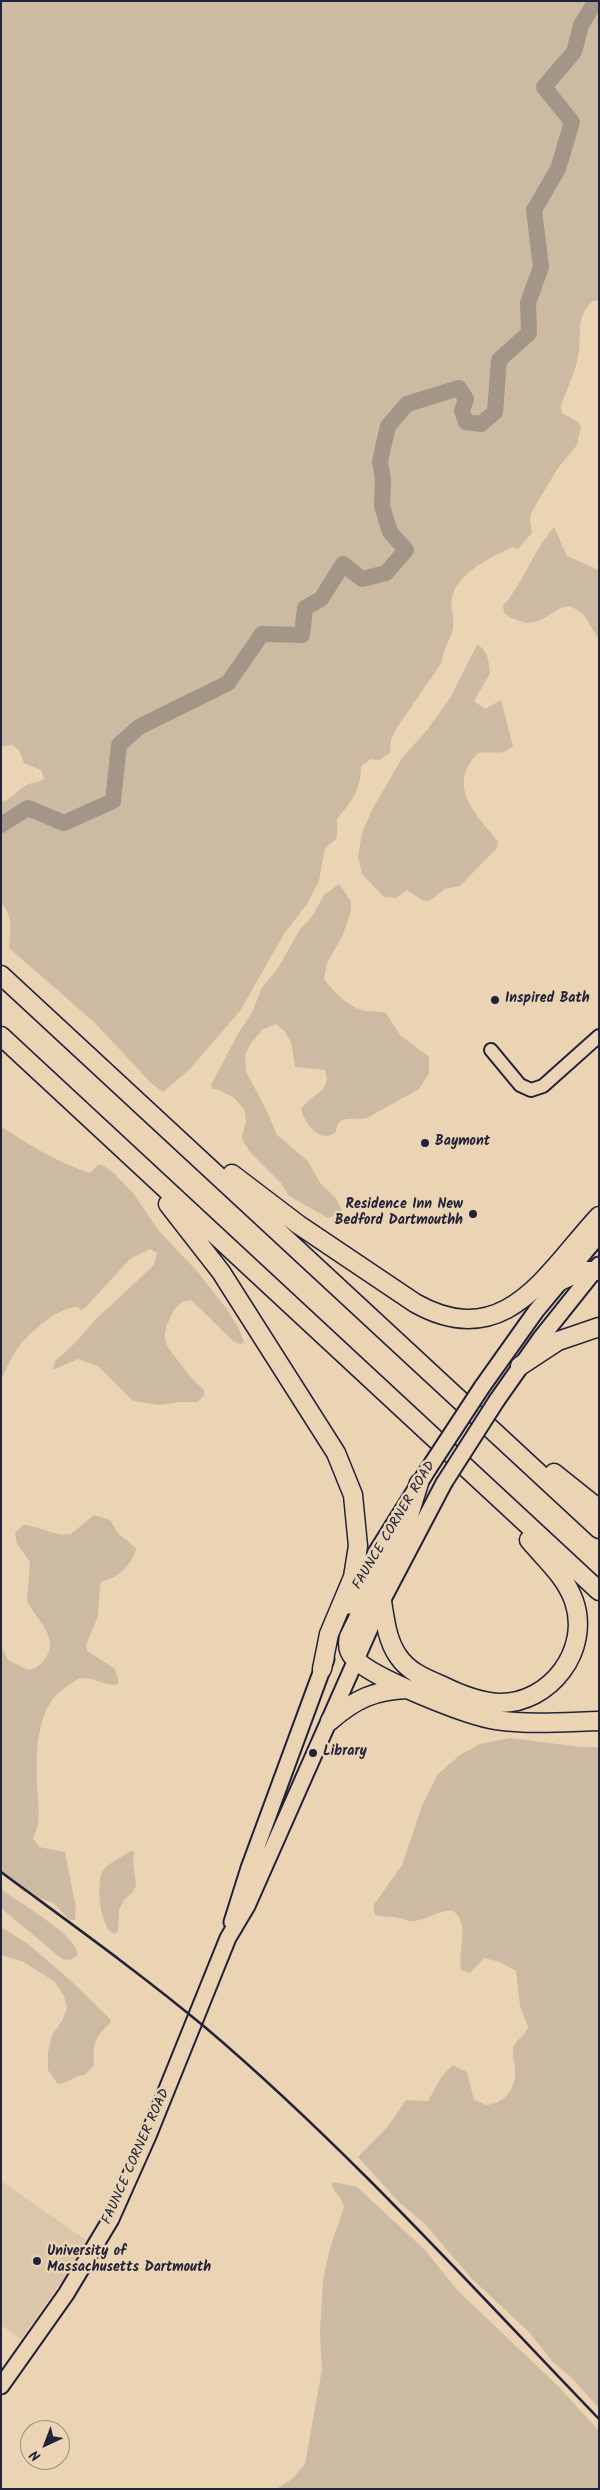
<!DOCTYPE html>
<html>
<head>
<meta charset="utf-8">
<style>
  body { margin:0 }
  #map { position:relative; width:600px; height:2490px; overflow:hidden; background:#ead4b3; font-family:Kalam,sans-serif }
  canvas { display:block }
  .frame { position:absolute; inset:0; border:2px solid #22223b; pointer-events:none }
  .north { position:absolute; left:20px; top:2420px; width:50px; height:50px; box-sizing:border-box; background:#ead4b3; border:1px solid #9a8d83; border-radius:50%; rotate:223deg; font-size:14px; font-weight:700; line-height:20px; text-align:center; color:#22223b }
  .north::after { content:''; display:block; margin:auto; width:18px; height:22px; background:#22223b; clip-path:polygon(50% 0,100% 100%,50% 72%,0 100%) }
</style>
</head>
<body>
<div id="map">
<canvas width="600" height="2490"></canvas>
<div class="frame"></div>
<div class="north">N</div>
</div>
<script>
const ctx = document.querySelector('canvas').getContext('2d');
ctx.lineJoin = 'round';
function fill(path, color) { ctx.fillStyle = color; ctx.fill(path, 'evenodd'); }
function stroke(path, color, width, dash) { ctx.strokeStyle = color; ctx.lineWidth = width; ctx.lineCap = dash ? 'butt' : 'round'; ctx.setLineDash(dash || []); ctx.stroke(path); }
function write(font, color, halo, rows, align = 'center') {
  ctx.font = font + ' Kalam,sans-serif'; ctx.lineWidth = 5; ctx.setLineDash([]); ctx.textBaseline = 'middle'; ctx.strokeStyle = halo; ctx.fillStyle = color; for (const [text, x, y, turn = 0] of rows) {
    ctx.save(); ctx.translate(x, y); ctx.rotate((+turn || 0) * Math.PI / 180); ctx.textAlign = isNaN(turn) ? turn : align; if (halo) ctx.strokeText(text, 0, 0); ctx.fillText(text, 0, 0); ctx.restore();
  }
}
fill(new Path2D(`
  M1,2181L86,2240L62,2281L21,2339L1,2325Z`), '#dbc6aa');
fill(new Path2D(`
  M1,1H599V301H592C574,320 583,334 578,357C575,373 567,389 561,405L562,413L578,422L581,427L577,445L558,468L531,513L530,520L532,533L518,549L513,547C492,556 457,573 452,598C450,608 455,618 453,629C450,641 443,649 442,662L396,729L391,740L390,753L379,760L371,759L361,766C360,792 353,799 337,819V838L325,848L319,881L307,904L284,934L240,1011L188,1071L163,1092L152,1084L94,1022L9,948C10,932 14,916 1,903V801C14,800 17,788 29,784C36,782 39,783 44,778L41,770L24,763L19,750L12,745L1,747Z
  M554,527L567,556L599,570V640L584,615L571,606L561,608L539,621L526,623L511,618L504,613L503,606C524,582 533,551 554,527Z
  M477,645C488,649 489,663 490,673L474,701L485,709L501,700L513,746C502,757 491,750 478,753C446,785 475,814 498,841L497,848L460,886L445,889L429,901L422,900L407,890L396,898L384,897L362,874L358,857L362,833L373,808L402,758L427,730L450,698Z
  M339,884L351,901V911L342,937L327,963L324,979C334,992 349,1008 366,1011C373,1012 379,1011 386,1013L400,1035L429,1057V1073L419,1089L367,1118C354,1121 337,1113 336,1132C319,1145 305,1123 301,1109C310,1094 333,1092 325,1070L295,1067L291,1042L285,1032L276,1024L262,1030L251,1043L245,1055L246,1072L265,1107L277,1135L308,1161L320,1183L336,1198L342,1210L338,1215L328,1218L289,1196L281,1183L251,1153L243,1141L242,1136L246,1122L244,1109L233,1097L217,1089H213L211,1085L239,1032L253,1011L261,989L278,968L300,929L311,918L324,895Z
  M1,1126C26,1144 62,1164 90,1173L98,1165H102L114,1173L133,1193L159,1231L196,1270L226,1308L238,1327L244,1342L241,1344L234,1342L191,1300C179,1301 176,1307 171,1316C158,1342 168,1347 183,1367C190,1376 196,1383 204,1390V1395L198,1402H179L160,1405L133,1401L98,1366L78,1359L53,1370L55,1361L76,1342L95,1320L154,1265L157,1253L150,1249L130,1259L85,1308L81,1310L78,1307C57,1306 22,1338 12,1357C8,1364 6,1371 1,1378Z
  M94,1515L110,1520L118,1533L136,1548C135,1558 123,1573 114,1577C108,1580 103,1580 100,1585L98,1616L86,1645L87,1651L115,1669L119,1683C109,1690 91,1674 78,1679C75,1681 69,1685 66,1687C35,1706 36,1755 37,1786C38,1804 42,1822 33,1838L39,1847L65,1852L76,1908L75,1920H70L53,1903L23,1891L1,1873V1645L8,1660L28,1670C36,1669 39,1666 44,1660C62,1639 35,1618 27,1601L30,1562L17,1544L15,1532L24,1525C41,1526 54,1537 71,1534Z
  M510,1738L581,1747H599V2408L571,2377L553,2362L529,2332L471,2278L425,2224L399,2202L358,2157L389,2125L406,2100L428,2101L442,2076L453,2065L467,2072L474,2100L486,2105C509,2103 519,2082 514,2062C513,2056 512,2052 514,2046C517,2039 526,2035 528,2027L520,2006L516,1971L500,1962L484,1958L470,1973L461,1970C457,1952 471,1923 453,1911C440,1909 427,1920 414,1921C408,1922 404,1919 399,1918C391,1916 383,1917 375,1915L373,1906L402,1865L422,1806L438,1774L460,1755L480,1744Z
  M131,1851H134L133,1862L136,1886L133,1892L124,1900L119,1910L118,1931L114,1934C100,1928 96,1885 102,1872C107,1863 123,1857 131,1851Z
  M1,1889C17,1902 78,1935 78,1955L70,1960L62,1959L1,1908Z
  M1,1927L28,1944L70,1980L110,2019L111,2022C94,2038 93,2042 94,2065L85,2075C74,2075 69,2083 58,2084L48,2070V2052L52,2035L62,2021L67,2008L64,1996L55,1982L24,1962L1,1955Z
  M334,2182L357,2187L425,2250L458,2291L559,2387L599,2431V2489H276L292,2479L305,2464L322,2369L320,2333L323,2280L330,2248L344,2207C343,2198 334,2194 332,2184Z`), '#cdbaa2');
stroke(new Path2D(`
  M1,825L28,808L64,823L113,801L119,745L139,727L228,683L262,634L302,635L305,608L321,599L343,564L362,579L386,573L406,550L390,532L382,506L383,480L380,461L388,426L407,404L459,388L466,399L462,411L466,422L481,424L495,412L499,360L529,333L528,303L541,267L534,210L558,169L572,122L544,87L574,52L581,25L596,1`), '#a39588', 16);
const minor = new Path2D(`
  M491,1050L520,1085L531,1090L543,1086L599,1036`);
const major = new Path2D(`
  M482,1387L536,1311L599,1235
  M497,1400L540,1339L599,1265
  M349,1606L377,1551L429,1468
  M232,1922L249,1868L326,1659
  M1,2386L66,2294L111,2219L148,2136L228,1938L247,1906L382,1601L444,1483`);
const highway = new Path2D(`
  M1,975L599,1529
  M1,1036L599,1591
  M232,1174L299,1225L415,1303C505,1354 547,1272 599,1216
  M168,1204L221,1272L336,1453L353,1495L358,1546L353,1577L329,1634L322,1669
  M560,1281L581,1271H599
  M520,1366L558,1341L599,1327
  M554,1473L599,1509
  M419,1483L409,1515L349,1637C347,1645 348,1652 354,1658C372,1678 468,1716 496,1720C530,1725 565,1722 599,1721
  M382,1601C385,1620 387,1640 398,1656C408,1671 424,1678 441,1685C459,1694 478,1702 499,1703C550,1704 591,1650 574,1601C565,1576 545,1559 529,1540
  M330,1721C355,1699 375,1690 408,1689`);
stroke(minor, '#22223b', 16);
stroke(major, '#22223b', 19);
stroke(highway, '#22223b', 21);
stroke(minor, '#ead4b3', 12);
stroke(major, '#ead4b3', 15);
stroke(highway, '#ead4b3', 18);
stroke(new Path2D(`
  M1,1872C70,1923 140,1973 206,2028C346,2147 471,2286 599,2419`), '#22223b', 2.5);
const majorBridge = new Path2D(`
  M429,1468L482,1387
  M444,1483L497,1400`);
stroke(majorBridge, '#22223b', 19, []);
stroke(majorBridge, '#ead4b3', 15);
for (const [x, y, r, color] of [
  [495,1000,5,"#22223b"],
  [425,1143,5,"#22223b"],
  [473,1214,5,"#22223b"],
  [313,1753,5,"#22223b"],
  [37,2261,5,"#22223b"]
]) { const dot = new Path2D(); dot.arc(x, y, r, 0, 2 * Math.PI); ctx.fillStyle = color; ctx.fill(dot); stroke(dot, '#ead4b3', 2); }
write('bold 14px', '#22223b', '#ead4b3', [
  ["Inspired Bath",505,1000],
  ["Baymont",435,1143],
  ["Residence Inn New",463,1206,"right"],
  ["Bedford Dartmouthh",463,1222,"right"],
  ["Library",323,1753],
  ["University of",47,2253],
  ["Massachusetts Dartmouth",47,2269]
], 'left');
write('14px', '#22223b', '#ead4b3', [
  ["FAUNCE CORNER ROAD",395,1526,-59],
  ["FAUNCE CORNER ROAD",137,2157,-66]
]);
</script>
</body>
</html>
